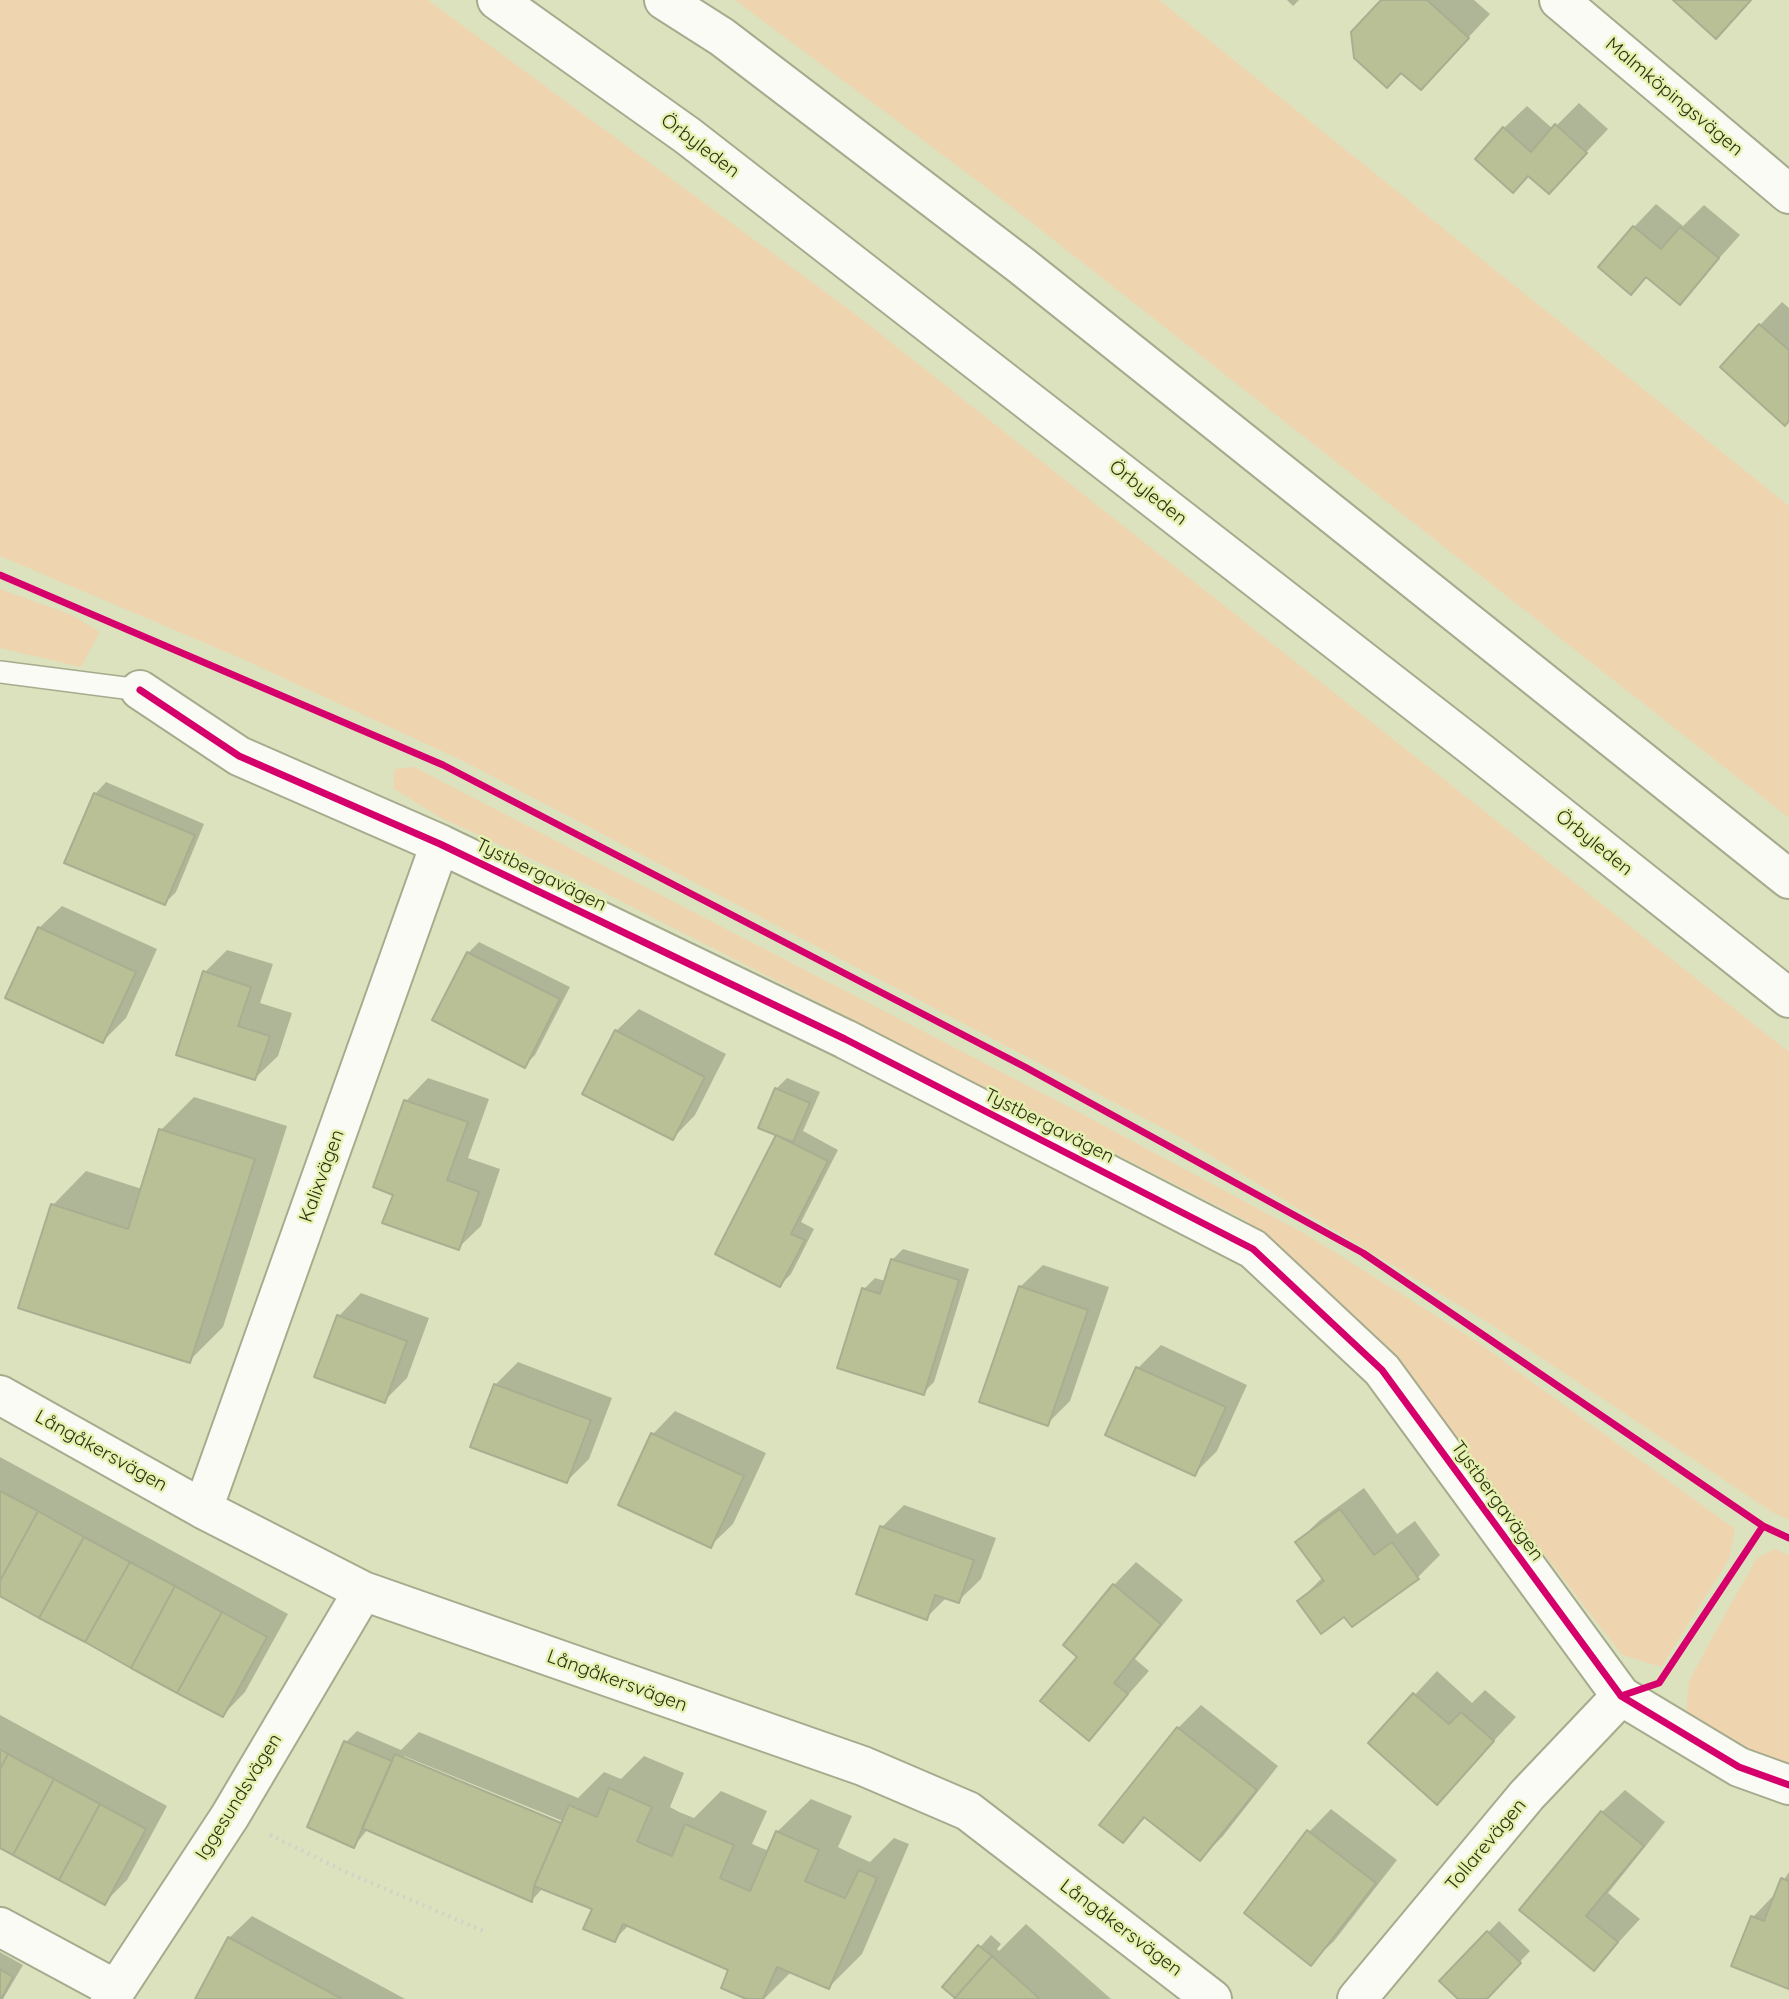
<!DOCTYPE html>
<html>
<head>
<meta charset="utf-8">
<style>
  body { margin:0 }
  canvas { display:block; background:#dbe2bd }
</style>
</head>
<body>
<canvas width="1789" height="1999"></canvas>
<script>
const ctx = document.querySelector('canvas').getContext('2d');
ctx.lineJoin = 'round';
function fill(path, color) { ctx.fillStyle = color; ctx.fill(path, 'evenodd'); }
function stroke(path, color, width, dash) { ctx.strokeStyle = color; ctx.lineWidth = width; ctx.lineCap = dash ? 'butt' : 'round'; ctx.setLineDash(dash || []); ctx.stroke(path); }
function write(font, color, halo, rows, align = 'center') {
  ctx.font = font + ' Quicksand,sans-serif'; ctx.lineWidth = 5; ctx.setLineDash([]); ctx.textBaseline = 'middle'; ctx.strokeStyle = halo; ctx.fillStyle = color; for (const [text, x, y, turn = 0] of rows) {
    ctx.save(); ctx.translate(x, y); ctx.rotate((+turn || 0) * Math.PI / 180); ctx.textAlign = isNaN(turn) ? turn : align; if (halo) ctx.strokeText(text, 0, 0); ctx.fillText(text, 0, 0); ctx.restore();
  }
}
fill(new Path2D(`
  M0,0H428L854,313L1789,1052V1520L1772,1512L1492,1325L1178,1136L463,761L238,657L0,556Z
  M735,0H1159L1789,506V818L999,197Z
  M0,589L72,615L100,632L81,667L0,648Z
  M414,767L1069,1107L1309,1236L1476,1341L1735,1529L1729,1559L1661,1667L1622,1655L1426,1401L1360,1323L1247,1221L597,889L439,817L393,788L395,769Z
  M1775,1549L1789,1555V1769L1749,1753L1686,1712L1689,1681L1719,1625L1757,1558Z`), '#eed5b0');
fill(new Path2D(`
  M1287,0H1299L1293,6Z
  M1384,0H1474L1490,14L1443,65Z
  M1579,103L1608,129L1549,192L1504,128L1527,106L1553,129Z
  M1656,204L1683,226L1704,205L1740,235L1680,302L1647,276L1631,292L1634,227Z
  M1782,302L1789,308V419L1760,325Z
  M106,782L204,824L176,892L165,903L67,862L95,794Z
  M62,906L157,949L126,1018L103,1041L39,928Z
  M479,942L570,987L535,1055L524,1066L468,953Z
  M227,950L273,964L260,1003L292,1013L278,1056L255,1078L205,972Z
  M639,1009L726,1054L695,1115L673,1138L616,1031Z
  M428,1078L489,1099L468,1158L500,1169L481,1226L458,1248L406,1101Z
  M787,1078L820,1092L803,1131L838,1150L801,1222L814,1229L791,1274L780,1285L718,1253L779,1134L776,1089Z
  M194,1097L287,1126L223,1327L189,1361L53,1205L86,1171L142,1189L161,1130Z
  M903,1249L969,1269L934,1382L923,1393L864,1289L875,1278L885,1281L892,1260Z
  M1043,1265L1109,1287L1070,1401L1047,1424L1020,1287Z
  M361,1293L429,1318L407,1378L384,1401L339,1316Z
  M1161,1345L1247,1385L1217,1451L1194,1474L1138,1368Z
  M518,1362L612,1398L589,1459L567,1481L495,1385Z
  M675,1411L766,1453L733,1524L710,1546L653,1434Z
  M0,1457L288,1614L245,1692L223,1715L0,1594Z
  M1364,1488L1397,1534L1415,1521L1440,1555L1418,1577L1345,1614L1299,1601L1323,1577L1297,1542L1320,1520Z
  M904,1505L996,1538L981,1579L958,1601L947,1597L926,1618L882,1527Z
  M1136,1562L1183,1600L1135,1659L1149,1671L1089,1739L1079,1656L1114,1585Z
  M1437,1671L1472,1703L1485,1690L1516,1717L1436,1803L1370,1743Z
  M1201,1705L1278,1766L1223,1836L1200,1859L1147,1816L1123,1841L1178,1728Z
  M0,1715L167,1806L127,1880L104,1903L0,1846Z
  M357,1731L401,1750L419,1732L578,1798L604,1772L621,1779L644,1756L684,1773L670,1807L679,1812L694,1818L721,1791L767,1811L752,1844L769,1851L777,1832L811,1799L852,1816L838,1847L850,1853L870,1862L894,1838L909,1844L862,1954L829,1987L792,1971L764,1999H751L731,1969L629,1925L614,1940L594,1908L543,1888L532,1900L368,1829L354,1846L346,1742ZM404,1756L570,1824L569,1827L404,1760Z
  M1625,1790L1665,1822L1608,1893L1640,1919L1594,1969L1522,1910L1602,1812Z
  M1331,1809L1397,1860L1334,1941L1311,1963L1309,1832Z
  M1789,1872V1987L1753,1917L1775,1894Z
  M252,1916L405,1999H197L229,1938Z
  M1499,1921L1530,1951L1485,1999H1461L1442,1981Z
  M1026,1924L1111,1999H956L944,1987L991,1935L1001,1944L997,1949L999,1951Z
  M0,1952L23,1965L3,1999H0Z`), '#0003');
const building = new Path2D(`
  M1381,0H1427L1469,38L1421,90L1401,73L1387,88L1354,58L1351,32Z
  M1673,0H1751L1716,39Z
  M1555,124L1587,153L1549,194L1528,176L1513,193L1475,159L1503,127L1531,152Z
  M1633,226L1661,249L1680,227L1719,258L1680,305L1646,277L1631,295L1598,267Z
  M1759,324L1789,350V421L1785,426L1720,367Z
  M94,793L195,835L165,905L64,863Z
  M38,927L136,972L103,1043L5,998Z
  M467,952L560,999L525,1068L432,1020Z
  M203,971L251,987L238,1026L270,1036L255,1080L176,1055Z
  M615,1030L705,1077L673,1140L582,1094Z
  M775,1088L810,1103L793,1142L758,1128Z
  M404,1100L468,1122L447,1180L479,1192L459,1250L382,1223L393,1195L373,1187Z
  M159,1129L255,1159L190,1363L18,1308L51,1204L128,1229Z
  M776,1135L828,1161L791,1234L805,1240L780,1287L715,1254Z
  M891,1259L959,1280L924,1395L837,1368L862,1288L880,1294Z
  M1019,1286L1088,1310L1048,1426L979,1402Z
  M337,1315L407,1341L385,1403L314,1377Z
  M1136,1367L1226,1407L1195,1476L1105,1435Z
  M494,1384L591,1420L567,1483L470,1447Z
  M651,1433L744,1476L711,1548L618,1505Z
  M0,1491L38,1511L0,1581Z
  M1340,1509L1374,1555L1392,1542L1419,1579L1352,1627L1344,1617L1321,1634L1297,1601L1324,1581L1295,1542Z
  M38,1511L84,1537L39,1618L0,1596V1581Z
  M880,1526L974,1560L959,1603L935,1595L927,1620L856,1594Z
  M84,1537L130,1562L85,1642L39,1618Z
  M130,1562L175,1586L131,1668L85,1642Z
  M1113,1584L1161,1624L1114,1683L1128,1694L1089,1741L1040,1701L1077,1657L1063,1645Z
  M175,1586L222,1612L177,1693L131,1668Z
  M222,1612L267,1637L223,1717L177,1693Z
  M1413,1693L1449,1724L1461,1712L1494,1741L1437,1805L1368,1743Z
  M1177,1727L1257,1790L1200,1861L1144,1817L1123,1843L1099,1825Z
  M344,1741L392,1761L354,1848L307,1827Z
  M0,1749L8,1754L0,1769Z
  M8,1754L54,1779L13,1855L0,1848V1769Z
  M395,1754L561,1823L534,1886L532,1902L362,1828Z
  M54,1779L100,1804L59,1880L13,1855Z
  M609,1788L652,1807L637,1841L645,1845L672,1856L685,1824L734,1845L720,1878L750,1891L776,1831L819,1850L805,1881L816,1886L845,1898L859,1870L877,1878L829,1989L777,1967L763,1999H746L721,1988L728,1970L623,1924L615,1942L583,1929L592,1909L534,1886L569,1805L597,1817Z
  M100,1804L146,1829L105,1905L59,1880Z
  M1601,1811L1644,1846L1586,1916L1618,1942L1594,1971L1519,1910Z
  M1307,1830L1376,1883L1311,1966L1244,1913Z
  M1781,1878L1789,1881V1989L1731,1966L1751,1916L1764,1921Z
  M1487,1931L1521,1963L1487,1999H1458L1439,1981Z
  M228,1937L342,1999H195Z
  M978,1945L992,1956L955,1998L942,1987Z
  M992,1956L1040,1999H954Z
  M0,1969L13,1977L1,1999H0Z`);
fill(building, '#b9c096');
stroke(building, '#a9ae91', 2);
const lane = new Path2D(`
  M0,672L140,690`);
const street = new Path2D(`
  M1559,0L1789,194
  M140,690L239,756L440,844L845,1039L1253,1249L1382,1370L1621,1696L1739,1767L1789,1785
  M0,1395L203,1509L363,1591L863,1766L968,1811L1212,1999
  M203,1509L440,844
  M0,1927L115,1989
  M110,1999L230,1816L363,1591
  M1357,1999L1527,1795L1621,1696`);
const secondary = new Path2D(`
  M497,0L688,136L1472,746L1789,998
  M664,0L722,37L1022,266L1789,879`);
stroke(lane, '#a6ab8e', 24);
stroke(street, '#a6ab8e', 42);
stroke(secondary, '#a6ab8e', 42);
stroke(new Path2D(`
  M270,1835L348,1873L486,1932`), '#d1d3c7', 4.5, [2, 5]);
stroke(lane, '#fafbf5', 21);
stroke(street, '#fafbf5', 38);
stroke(secondary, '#fafbf5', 38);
stroke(new Path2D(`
  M0,575L443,765L1025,1067L1363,1253L1763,1526L1789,1538
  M140,690L239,756L440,844L845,1039L1253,1249L1382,1370L1621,1696L1739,1767L1789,1785
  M1621,1696L1659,1683L1763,1526`), '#d6006c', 7);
write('19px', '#2a2e14', '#e5f1ae', [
  ["Malmköpingsvägen",1674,97,40],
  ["Örbyleden",700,146,37],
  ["Örbyleden",1148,493,38],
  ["Örbyleden",1594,843,39],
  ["Tystbergavägen",541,875,26],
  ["Tystbergavägen",1049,1126,27],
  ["Kalixvägen",322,1176,-70],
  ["Långåkersvägen",101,1451,29],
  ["Tystbergavägen",1497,1501,54],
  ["Långåkersvägen",617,1681,20],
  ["Iggesundsvägen",239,1797,-58],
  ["Tollarevägen",1486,1845,-50],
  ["Långåkersvägen",1121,1928,37]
]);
</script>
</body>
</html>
